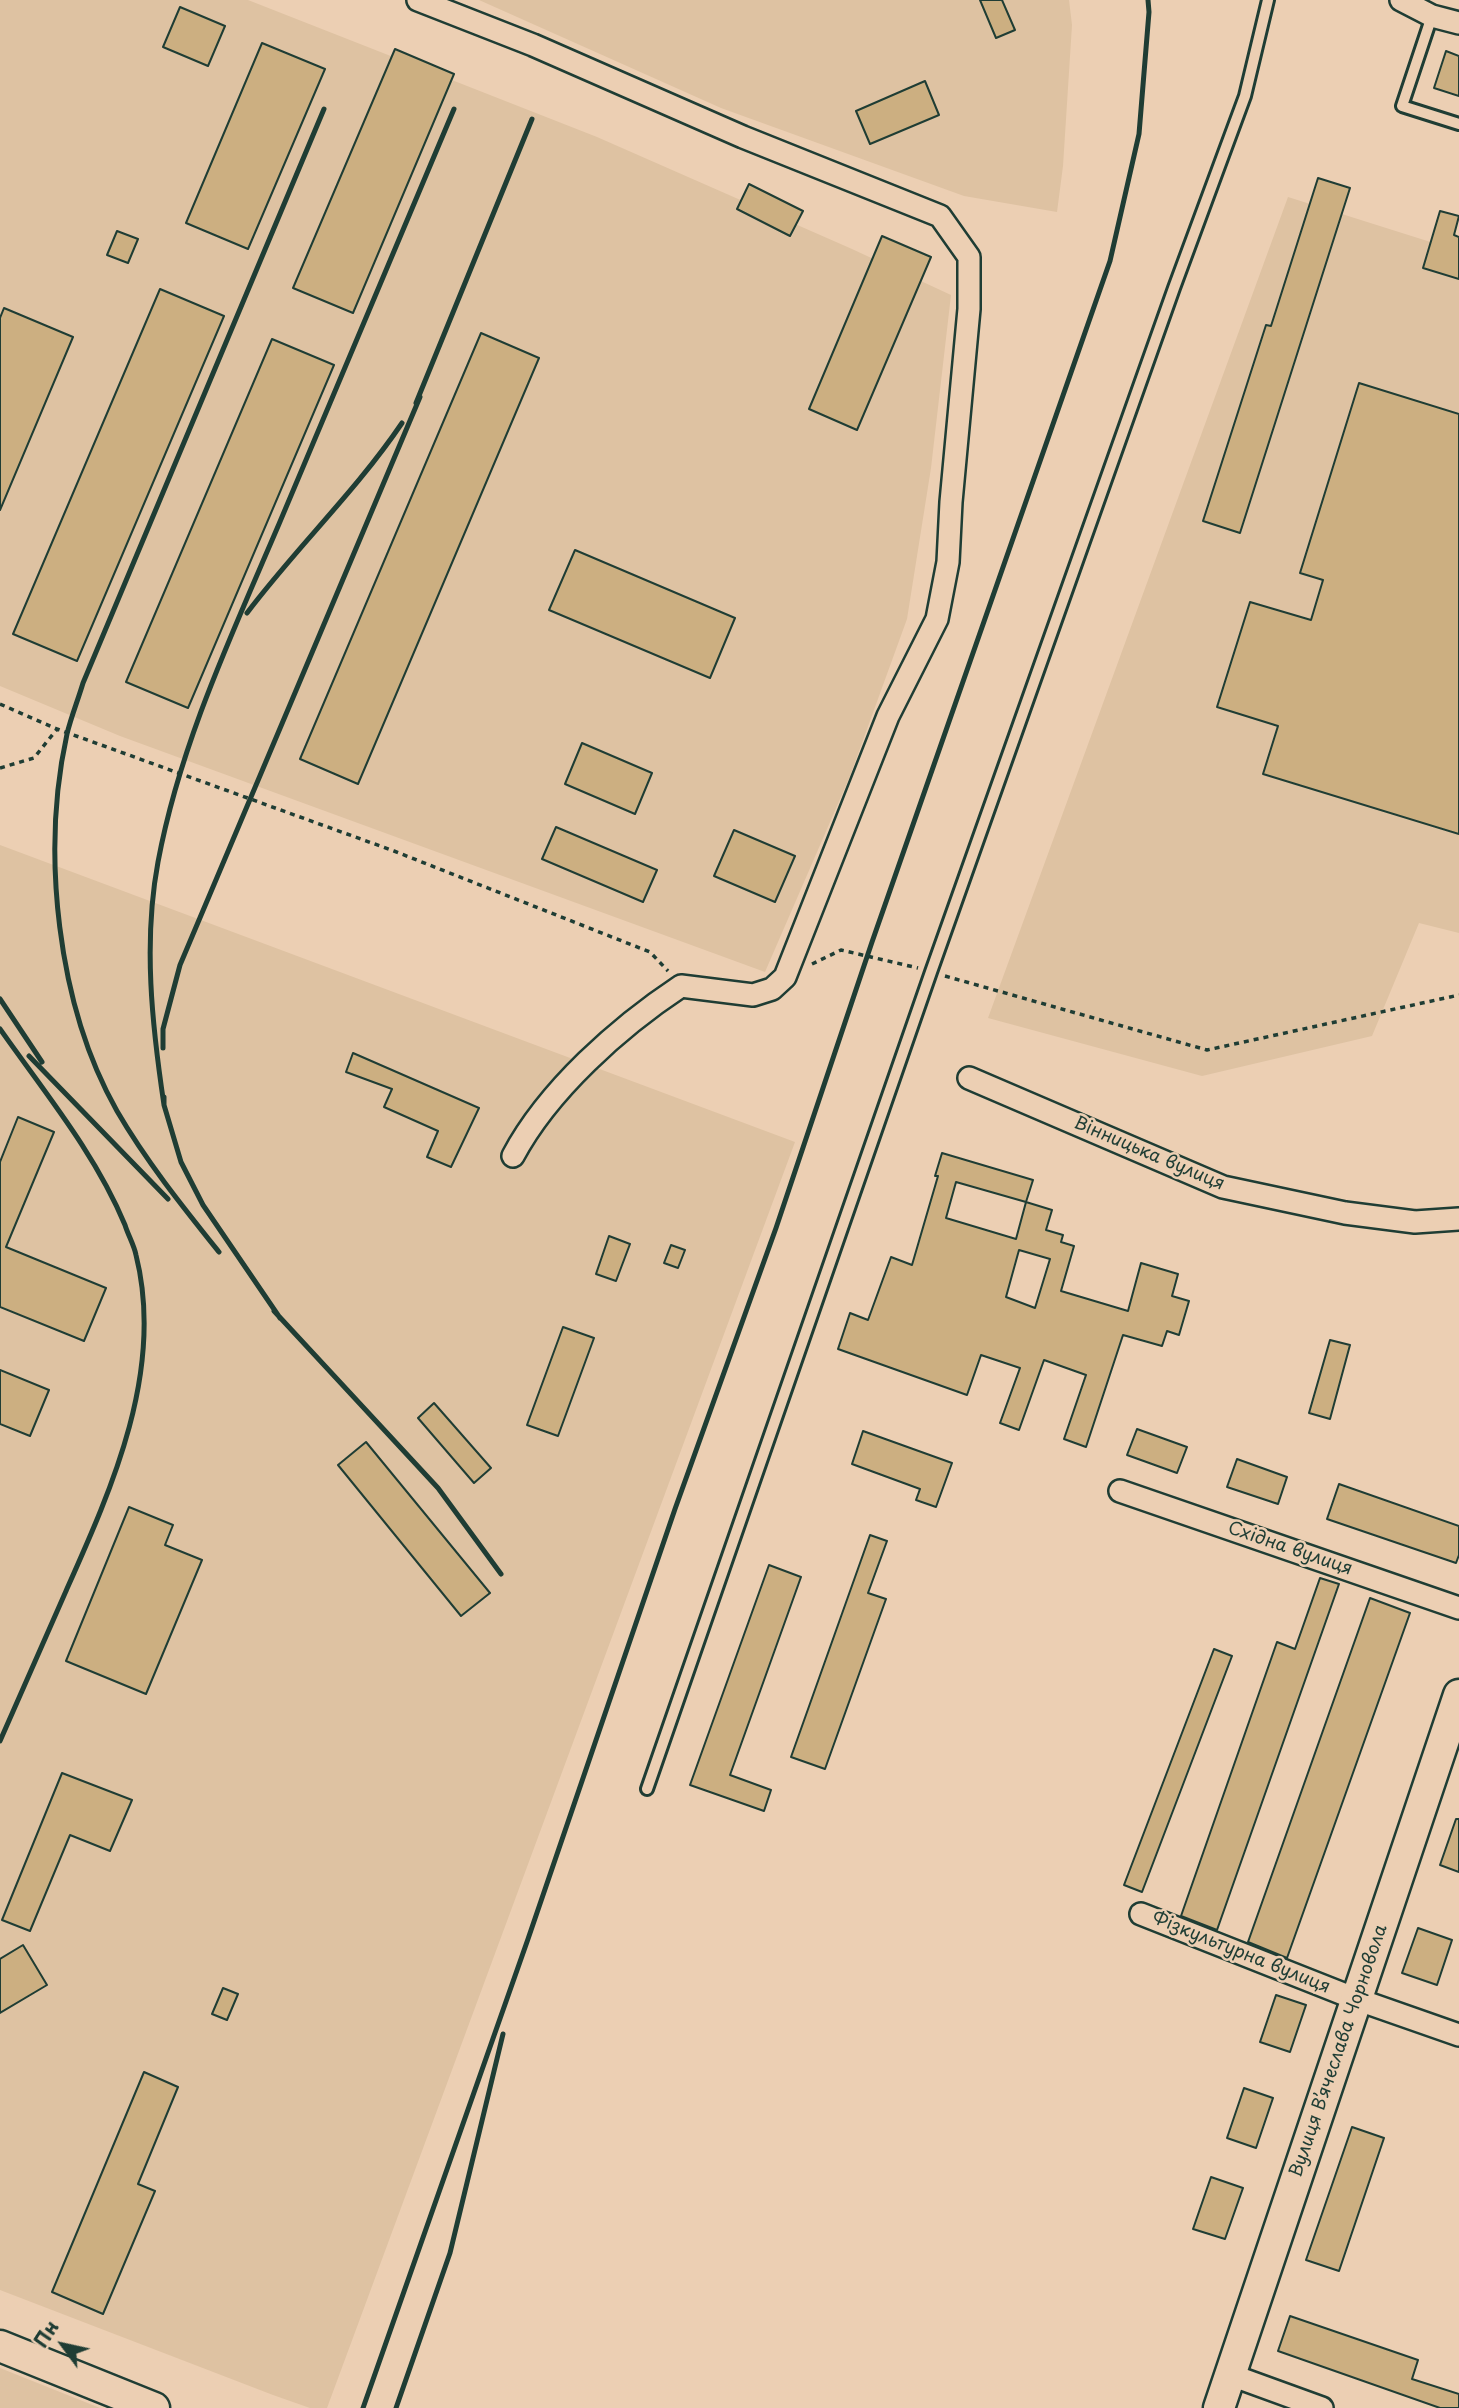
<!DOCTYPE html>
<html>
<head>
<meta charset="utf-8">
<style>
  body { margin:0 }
  #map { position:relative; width:1459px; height:2408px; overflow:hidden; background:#eccfb3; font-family:"Playpen Sans",sans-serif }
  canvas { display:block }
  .north { position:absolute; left:28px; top:2310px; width:70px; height:70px; -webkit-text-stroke:5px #eccfb3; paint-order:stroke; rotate:303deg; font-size:19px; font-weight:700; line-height:28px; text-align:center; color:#1f3d34 }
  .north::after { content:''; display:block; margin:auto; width:24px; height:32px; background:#1f3d34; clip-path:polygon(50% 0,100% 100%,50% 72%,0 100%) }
</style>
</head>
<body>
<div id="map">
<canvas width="1459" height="2408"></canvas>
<div class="north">Пн</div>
</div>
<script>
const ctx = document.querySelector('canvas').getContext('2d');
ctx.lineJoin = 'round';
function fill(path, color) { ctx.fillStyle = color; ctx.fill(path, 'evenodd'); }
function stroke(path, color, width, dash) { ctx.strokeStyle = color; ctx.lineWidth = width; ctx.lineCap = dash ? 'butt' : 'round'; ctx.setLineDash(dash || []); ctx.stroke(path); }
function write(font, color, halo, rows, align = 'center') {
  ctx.font = font + ' "Playpen Sans",sans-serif'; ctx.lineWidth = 5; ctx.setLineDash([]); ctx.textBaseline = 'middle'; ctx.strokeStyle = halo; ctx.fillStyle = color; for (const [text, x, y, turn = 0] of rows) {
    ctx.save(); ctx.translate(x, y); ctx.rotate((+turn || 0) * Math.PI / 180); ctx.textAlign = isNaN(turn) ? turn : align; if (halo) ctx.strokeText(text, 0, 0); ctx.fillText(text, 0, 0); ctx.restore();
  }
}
fill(new Path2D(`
  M0,0H248L597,137L852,249L951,295L931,468L907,619L850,776L765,972L120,736L0,686Z
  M479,0H1069L1072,25L1063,166L1057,212L964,196L721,108Z
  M1288,197L1459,251V933L1419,923L1372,1036L1202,1076L988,1018Z
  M0,845L795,1142L327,2408H310L273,2395L0,2290Z
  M0,2368L100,2408H0Z`), '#dec2a2');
const building = new Path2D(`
  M980,0H1002L1015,30L996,38Z
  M180,7L225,26L208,66L163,47Z
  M262,43L325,69L248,249L186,223Z
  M395,49L454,74L353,313L293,288Z
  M1446,51L1459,56V96L1434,88Z
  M925,81L939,115L870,144L856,111Z
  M1318,178L1350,188L1240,533L1203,521L1266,325L1271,326Z
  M749,184L803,211L790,236L737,209Z
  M1440,211L1459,216L1454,235L1459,237V279L1423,268Z
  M117,231L138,239L128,263L107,255Z
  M882,236L931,257L857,430L809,409Z
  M160,289L224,316L77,661L13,634Z
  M4,308L73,337L0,510V318Z
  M481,333L539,358L358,784L300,759Z
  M272,339L334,365L188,708L126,682Z
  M1359,383L1459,414V834L1263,774L1278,726L1217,707L1250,602L1311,620L1323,580L1300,573Z
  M575,550L735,618L710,678L549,610Z
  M582,743L652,773L635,814L565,784Z
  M556,827L657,870L643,902L542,859Z
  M734,830L795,856L775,902L714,876Z
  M353,1053L479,1108L451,1167L427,1157L438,1131L384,1107L392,1089L346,1072Z
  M18,1117L54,1132L6,1247L106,1288L84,1341L0,1307V1162Z
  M942,1153L1033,1180L1026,1202L1052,1210L1046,1230L1063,1235L1061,1242L1074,1246L1061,1291L1128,1311L1141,1263L1178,1274L1172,1296L1189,1301L1179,1335L1167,1331L1162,1346L1123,1335L1086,1447L1064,1439L1086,1375L1044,1360L1019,1430L1000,1423L1020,1368L981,1355L967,1395L838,1349L850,1313L868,1320L891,1257L912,1265L938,1176H935ZM956,1182L1026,1202L1016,1239L946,1218ZM1019,1250L1050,1259L1035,1308L1006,1297Z
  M609,1236L630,1244L616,1281L596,1274Z
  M671,1245L685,1250L678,1268L664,1263Z
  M563,1327L594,1338L558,1436L527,1425Z
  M1330,1340L1350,1345L1330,1419L1309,1413Z
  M0,1370L49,1390L30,1436L0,1424Z
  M434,1403L491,1468L474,1483L418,1418Z
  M1137,1429L1187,1447L1177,1473L1127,1455Z
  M863,1431L952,1463L936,1507L916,1500L920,1489L852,1464Z
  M366,1442L490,1593L461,1616L338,1465Z
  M1237,1459L1287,1477L1278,1504L1227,1487Z
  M1339,1484L1459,1526V1555L1456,1563L1327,1519Z
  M129,1507L173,1525L165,1545L202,1560L146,1694L66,1661Z
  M870,1535L887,1541L868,1593L886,1599L825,1769L791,1757Z
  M769,1565L801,1577L730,1775L771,1790L764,1811L690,1785Z
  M1320,1578L1339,1584L1217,1930L1181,1916L1277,1642L1295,1649Z
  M1370,1598L1410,1613L1287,1958L1248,1942Z
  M1214,1649L1232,1656L1142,1892L1124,1885Z
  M62,1773L132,1800L110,1851L70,1835L30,1931L2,1920Z
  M1456,1819H1459V1872L1440,1865Z
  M1418,1928L1452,1940L1437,1985L1402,1973Z
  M23,1945L47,1985L0,2013V1959Z
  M223,1988L238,1994L227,2020L212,2014Z
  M1276,1995L1306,2005L1290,2052L1260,2042Z
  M144,2072L178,2087L138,2184L155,2191L103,2314L52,2292Z
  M1244,2088L1273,2098L1256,2148L1227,2138Z
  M1352,2127L1384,2138L1339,2271L1306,2260Z
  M1211,2177L1243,2188L1225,2239L1193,2229Z
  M1290,2316L1418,2360L1412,2379L1459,2394V2408H1440L1278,2351Z`);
fill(building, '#ccaf81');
stroke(building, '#1f3d34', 2);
const lane = new Path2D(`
  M1432,16L1402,106L1459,124
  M647,1789L931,972L1174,288L1245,96L1268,0`);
const street = new Path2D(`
  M418,0L533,45L743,137L940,216L969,257V309L951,502L948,562L937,619L888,716L785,977L772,989L753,995L681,986C619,1027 548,1090 513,1156
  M1401,0L1432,16L1459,23
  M969,1078L1223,1187L1345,1213L1415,1222L1459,1219
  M1120,1491L1459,1608
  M1141,1914L1356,1999L1459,2035
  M1231,2375L1322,2408`);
const secondary = new Path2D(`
  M0,2346L154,2408
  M1219,2408L1459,1695`);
stroke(lane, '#1f3d34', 16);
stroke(street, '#1f3d34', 26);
stroke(secondary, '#1f3d34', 35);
stroke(new Path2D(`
  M0,704L57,729L394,851L650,952L668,971
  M0,768L34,758L57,729
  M812,964L841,950L918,968
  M945,976L1207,1050L1459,995`), '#1f3d34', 3.5, [5, 5]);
stroke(lane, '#eccfb3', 10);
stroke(street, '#eccfb3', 21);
stroke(secondary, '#eccfb3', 30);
stroke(new Path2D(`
  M416,403L532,119
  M247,613C296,548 356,491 402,423
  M0,999L42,1062
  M0,1029C45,1093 95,1153 125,1225C128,1235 134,1245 136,1255C165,1370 112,1488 66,1591C44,1641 22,1691 0,1741
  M163,1048V1029L180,965L420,397
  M29,1056L168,1199
  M164,1097V1105L181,1162L203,1205L280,1318
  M164,1105C152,1025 143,942 158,862C180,744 232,634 279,524C337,386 396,248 454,109
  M219,1252C183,1207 146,1161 117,1111C57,1005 41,852 67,734C71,717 78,700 83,683L324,109
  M274,1311L438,1488L501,1574
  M363,2408L528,1939L675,1509L776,1228L872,942L1110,261L1139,134L1149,12L1148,0
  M396,2408L450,2253L503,2034`), '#1f3d34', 5);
write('18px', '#1f3d34', '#eccfb3', [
  ["Вінницька вулиця",1149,1154,23],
  ["Східна вулиця",1290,1549,19],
  ["Фізкультурна вулиця",1241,1953,22],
  ["Вулиця Вʼячеслава Чорновола",1339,2051,-71]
]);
</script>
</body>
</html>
